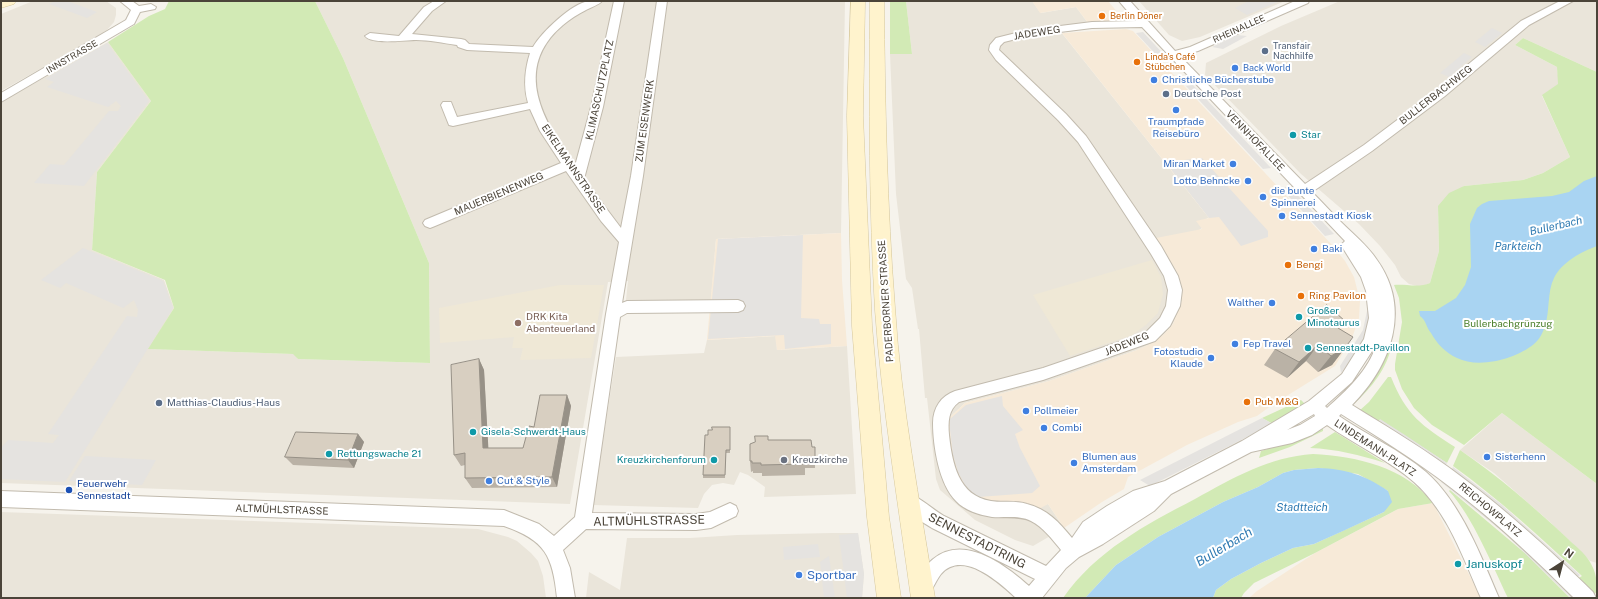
<!DOCTYPE html>
<html>
<head>
<meta charset="utf-8">
<style>
  body { margin:0 }
  #map { position:relative; width:1598px; height:599px; overflow:hidden; background:#f6f3ec; font-family:"Public Sans",sans-serif }
  canvas { display:block }
  .frame { position:absolute; inset:0; border:2px solid #4b4439; pointer-events:none }
  .north { position:absolute; left:1542px; top:543px; width:40px; height:40px; -webkit-text-stroke:3px #fff; paint-order:stroke; rotate:36deg; font-size:11px; font-weight:700; line-height:16px; text-align:center; color:#4b4439 }
  .north::after { content:''; display:block; margin:auto; width:14px; height:18px; background:#4b4439; clip-path:polygon(50% 0,100% 100%,50% 72%,0 100%) }
</style>
</head>
<body>
<div id="map">
<canvas width="1598" height="599"></canvas>
<div class="frame"></div>
<div class="north">N</div>
</div>
<script>
const ctx = document.querySelector('canvas').getContext('2d');
ctx.lineJoin = 'round';
function fill(path, color) { ctx.fillStyle = color; ctx.fill(path, 'evenodd'); }
function stroke(path, color, width, dash) { ctx.strokeStyle = color; ctx.lineWidth = width; ctx.lineCap = dash ? 'butt' : 'round'; ctx.setLineDash(dash || []); ctx.stroke(path); }
function write(font, color, halo, rows, align = 'center') {
  ctx.font = font + ' "Public Sans",sans-serif'; ctx.lineWidth = 4; ctx.setLineDash([]); ctx.textBaseline = 'middle'; ctx.strokeStyle = halo; ctx.fillStyle = color; for (const [text, x, y, turn = 0] of rows) {
    ctx.save(); ctx.translate(x, y); ctx.rotate((+turn || 0) * Math.PI / 180); ctx.textAlign = isNaN(turn) ? turn : align; if (halo) ctx.strokeText(text, 0, 0); ctx.fillText(text, 0, 0); ctx.restore();
  }
}
fill(new Path2D(`
  M33,1H106L116,8V15L114,22L107,30L97,37L1,91V14Z
  M315,1H845L841,233L716,239L711,300H626L628,281L608,282L570,504L1,483V102L108,42L151,101L97,172L92,250L164,280L174,308L149,349L294,354L298,359L430,363L429,263L343,58Z
  M906,1H1032L1041,13L1076,7L1088,23L1057,27L1209,218H1207L1202,228L1166,252L1177,272L1181,285L1182,300L1173,324L1164,334L1152,343L1137,350L1049,381L965,403L949,418L956,472L1015,502L1035,506L1048,504L1064,528L1033,546L1015,540L975,520L940,490L936,479L927,398H925L919,329H918L912,288L906,279L896,194L890,54H912Z
  M1139,1H1285L1200,37L1182,41L1169,35Z
  M1340,1H1597V72L1523,38L1515,45L1557,67L1559,84L1542,96L1570,157L1543,173L1523,180L1464,186L1438,207L1439,251L1430,283L1421,287L1409,284L1401,277L1395,265L1380,246L1359,224L1301,174L1205,75L1206,63L1281,26Z
  M776,336L777,350L847,346L856,494L764,497L765,487L748,475L740,472L734,485L723,483L712,485L704,494L698,508L593,505L616,357L704,353L707,340Z
  M1502,413L1597,484V563L1590,561L1550,522L1494,473L1460,450Z
  M1,512L478,529L508,537L517,541L531,553L538,561L543,576L546,598H1Z
  M832,533H858L864,574L862,598H586L589,572L620,590L627,538H690L737,535Z`), '#eae5da');
fill(new Path2D(`
  M1032,1H1108L1124,20L1088,23L1076,7L1040,13Z
  M1126,29L1133,31L1332,245L1345,261L1354,277L1360,301L1359,318L1352,338L1335,366L1272,405L1257,416L1238,422L1187,445L1128,477L1124,489L1102,502L1064,528L1048,504L1039,509L1035,506L1015,502L984,501L967,492L956,472L952,455L948,430L949,418L965,403L1049,381L1137,350L1152,343L1164,334L1173,324L1182,300L1181,285L1177,272L1156,238L1202,229L1196,221L1209,218L1062,33Z
  M841,233L842,280L847,346L777,350L775,336L707,340L716,239Z
  M1433,503L1481,598H1249L1257,591L1315,553L1387,515L1398,509Z`), '#f7ead8');
fill(new Path2D(`
  M1152,260L1161,277L1163,294L1158,313L1146,325L1132,335L1070,356L1033,295Z
  M560,285H604L591,358L520,360L523,348H512L514,337L440,343L439,308Z`), '#efe8d6');
fill(new Path2D(`
  M169,1H315L343,58L429,263L430,363L298,359L293,354L148,349L174,308L165,280L92,250L97,172L151,101L108,42L149,16L165,9Z
  M890,1H906L912,54H890Z
  M1523,38L1597,72V484L1502,413L1464,445L1432,425L1414,408L1402,389L1395,370V364L1402,322L1399,298L1394,285C1406,284 1419,288 1430,283L1439,251L1438,206L1449,193L1464,186L1523,180L1543,173L1570,157L1542,95L1558,84L1557,67L1515,45Z
  M1390,343L1392,344C1387,369 1372,387 1354,404L1351,403L1386,354Z
  M1388,377H1391C1406,415 1422,426 1455,447L1447,463L1380,420L1378,422L1359,411L1369,402Z
  M1301,400L1305,404L1273,424L1262,418Z
  M1320,427L1323,429V431L1290,447L1259,458L1261,451L1286,443Z
  M1335,432L1385,463C1360,455 1336,449 1310,448Z
  M1460,450C1498,476 1533,506 1567,538C1574,545 1585,553 1590,562C1596,572 1597,580 1597,591L1594,595L1577,579L1582,576C1540,537 1499,499 1453,466Z
  M1313,454C1356,456 1405,467 1433,503L1398,509L1315,553L1254,583L1244,593L1241,598H1213L1216,590L1231,579L1261,563L1293,548L1314,544L1384,512L1388,491L1358,474L1318,468L1294,470L1283,473L1258,487L1223,502L1158,537L1116,565L1085,598H1063C1096,551 1145,525 1195,499C1233,478 1269,457 1313,454Z
  M1450,490L1526,554L1570,598H1508C1492,565 1473,517 1449,491Z`), '#d2eab5');
fill(new Path2D(`
  M55,1H67L97,12L87,18L49,4Z
  M1249,1H1280L1247,15L1235,8Z
  M1492,28L1502,33L1485,47L1475,42Z
  M1143,32L1168,59L1161,60L1136,33Z
  M1237,35L1247,36L1223,49L1212,47Z
  M107,43L149,101L84,186L34,183L50,164L64,165L109,111H118L121,106L116,101L108,107L47,87L54,82L45,79Z
  M1464,53L1472,57L1449,77L1440,73Z
  M1193,85L1271,168L1263,169L1186,86Z
  M1202,158L1268,231V237L1241,246L1219,217L1209,218L1169,167L1181,164L1184,160Z
  M1289,186L1334,234L1325,236L1281,188Z
  M803,235L801,318L819,319L820,324H831V344L785,349L784,335L708,339L718,239Z
  M83,248L163,281L173,308L65,482L1,479V448L8,440L53,443L59,435L48,434L127,316L137,317L138,310L134,300L123,308L66,283L60,288L41,280Z
  M1367,311L1372,312L1371,320L1362,345L1341,373L1340,366L1363,330Z
  M1002,396L1003,406L1023,430L1015,434L1020,448L1040,486L1032,493L978,497L968,491L958,472L953,455L950,430V419L966,405Z
  M1262,418L1273,424L1150,486L1140,480Z
  M1380,419L1405,435L1447,463L1445,466L1378,422Z
  M85,456L156,460L142,485L69,481Z
  M1453,467L1501,504L1580,575L1576,578L1451,471Z
  M1443,479L1483,510L1578,598H1571L1503,532L1441,482Z
  M858,533L864,574L862,598H847L839,535Z
  M818,544L820,557L784,560L783,547Z
  M829,556L835,598H824L820,562Z`), '#e5e3e0');
fill(new Path2D(`
  M1597,176V246C1581,252 1562,262 1554,278C1547,292 1550,311 1545,326C1543,332 1540,339 1534,344C1516,359 1479,369 1457,358C1446,353 1437,344 1431,333C1426,327 1426,320 1420,316L1419,311H1435L1456,298L1465,285L1471,267L1470,224L1477,208L1482,204L1489,201L1552,196L1569,192L1584,181Z
  M1318,468C1346,469 1365,475 1388,491L1392,502L1384,512L1343,531L1314,544L1293,548L1261,563L1231,579L1216,590L1213,598H1085L1116,565L1158,537L1223,502L1258,487L1283,473L1294,470Z`), '#a9d4f2');
const minor = new Path2D(`
  M120,1H132L139,6L151,4L156,7L155,9L140,12L134,24L1,102V93L126,20L131,10Z
  M434,1H446L432,11L412,34L461,39L465,40L469,44L533,47C542,32 572,3 589,1C593,0 598,1 602,1C599,5 591,7 586,10C578,14 570,19 563,25C511,69 544,122 575,166L591,107L614,1H624L603,107L584,179L621,228L631,176L657,1H667L643,176L622,303L627,301L738,300L743,302L745,306L743,310L738,312L627,313L620,317L592,513L696,514L710,512L730,503L736,506L738,511L736,516L711,528L696,530L586,529L563,550L570,568L575,598H557C553,556 545,540 504,526L1,507V491L504,510L539,524L554,536L575,517L606,314L619,242L601,221L566,171L435,226L430,228L425,226L423,223L425,220L561,163L540,131L530,109L453,126L449,125L441,105L443,102H451L457,117L528,103C523,86 525,69 530,53L467,50L458,47L457,45C443,43 429,40 416,40C405,40 372,45 365,36L370,33L399,36L424,7Z
  M1119,1H1130L1175,51L1190,47L1295,1H1309L1308,3L1198,51L1180,56L1305,184L1364,145L1437,90L1521,21L1560,1H1573L1529,25L1445,96L1372,151L1312,192C1322,202 1331,212 1341,222C1354,235 1367,245 1377,260C1412,309 1391,366 1352,405C1389,428 1428,451 1463,478C1510,513 1552,552 1593,592L1596,598H1574C1535,559 1494,520 1450,487C1415,460 1378,437 1341,414L1339,416C1367,435 1400,450 1426,472C1461,503 1481,556 1499,598H1481C1463,558 1448,512 1414,482C1388,459 1355,445 1327,425L1312,435L1292,443L1251,452L1171,494L1154,511L1103,544L1079,557L1066,568L1042,598H1016C1000,583 963,549 941,574C934,583 932,594 922,598L916,595L913,589C940,524 990,551 1029,586L1035,579L932,528C921,521 905,513 900,501L902,496L908,493C921,498 932,509 944,516L1046,566L1061,550C1052,539 1043,527 1031,521C1019,515 1004,518 992,517C980,515 964,510 956,501C939,484 933,446 933,423C933,408 941,396 955,391L1043,368L1145,333L1160,318L1166,306L1168,290L1164,276L1151,254L1078,142L1058,120L996,60L989,50L990,45L996,38L1028,30L1092,22L1136,21ZM1142,27L1345,241L1341,245L1361,277L1366,291L1369,318L1364,339L1342,374L1309,401L1242,441L1165,481L1133,491L1107,506L1083,522L1072,538C1059,522 1047,509 1027,504C1015,500 1003,503 991,501C958,496 952,462 949,435C948,422 948,410 959,402L1043,380L1155,341L1170,326L1180,306L1182,290L1178,276L1161,246L1086,136L1066,114L999,50L1000,46L1004,42L1028,36L1092,28ZM1376,345C1369,370 1346,391 1327,408L1325,406L1352,382ZM1314,414L1315,416L1300,425L1287,430Z`);
const secondary = new Path2D(`
  M1,1H16L14,4L1,8Z
  M851,1H865L863,116L872,326L889,517L901,598H877L867,517L852,326L847,116Z
  M870,1H884C885,104 887,206 895,308C901,405 920,502 935,598H911C898,502 882,406 875,310C869,207 869,104 870,1Z`);
stroke(minor, '#c2bbae', 2);
stroke(secondary, '#d6c79b', 1);
fill(minor, '#fff');
fill(secondary, '#fff3cd');
fill(new Path2D(`
  M1339,329L1345,348L1332,365L1318,372L1306,361L1287,378L1264,365L1275,349Z
  M479,359L484,370L488,448H523L534,427L567,395L571,406L557,487L472,488L465,478V465L461,466L454,455Z
  M730,427V453H726L725,478H703V475L708,435L712,430Z
  M358,434L364,442L354,468L293,465L285,457Z
  M769,440L812,447L815,457V468H805V475L762,476V473H753V471L751,472L750,461Z`), '#bab2a6');
fill(new Path2D(`
  M1318,345L1306,361L1287,378L1299,362Z
  M1345,348L1332,365L1318,372L1331,356Z
  M479,359L484,370L489,459L483,448Z
  M567,395L571,406L557,487L552,477Z
  M358,434L364,442L354,468L348,460Z`), '#979187');
const building = new Path2D(`
  M1327,305L1345,321L1338,328L1353,337L1345,348L1331,356L1318,345L1299,362L1275,349Z
  M479,359L483,448H523L529,426L534,427L540,395H567L552,477L465,478V453L454,455L451,365Z
  M712,427H730V450H726L725,475H703L705,435H708V430H712Z
  M296,432L358,434L348,460L285,457Z
  M755,436H768V440H811L812,447H815V457H805V464L761,465V463H752V461H750V444L755,442Z`);
fill(building, '#d8cfc1');
stroke(building, '#979187', 1);
for (const [x, y, r, color] of [
  [1102,16,4,"#e8710a"],
  [1265,51,4,"#5c6f8a"],
  [1137,62,4,"#e8710a"],
  [1235,68,4,"#3f7fe0"],
  [1154,80,4,"#3f7fe0"],
  [1166,94,4,"#5c6f8a"],
  [1176,110,4,"#3f7fe0"],
  [1293,135,4,"#0f9aa8"],
  [1233,164,4,"#3f7fe0"],
  [1248,181,4,"#3f7fe0"],
  [1263,197,4,"#3f7fe0"],
  [1282,216,4,"#3f7fe0"],
  [1314,249,4,"#3f7fe0"],
  [1288,265,4,"#e8710a"],
  [1301,296,4,"#e8710a"],
  [1272,303,4,"#3f7fe0"],
  [1299,317,4,"#0f9aa8"],
  [518,323,4,"#8d6e63"],
  [1235,344,4,"#3f7fe0"],
  [1308,348,4,"#0f9aa8"],
  [1211,358,4,"#3f7fe0"],
  [1247,402,4,"#e8710a"],
  [159,403,4,"#5c6f8a"],
  [1026,411,4,"#3f7fe0"],
  [1044,428,4,"#3f7fe0"],
  [473,432,4,"#0f9aa8"],
  [329,454,4,"#0f9aa8"],
  [1487,457,4,"#3f7fe0"],
  [714,460,4,"#0f9aa8"],
  [784,460,4,"#6b7280"],
  [1074,463,4,"#3f7fe0"],
  [489,481,4,"#3f7fe0"],
  [69,490,4,"#1a4fb4"],
  [1458,564,4,"#0f9aa8"],
  [799,575,4,"#3f7fe0"]
]) { const dot = new Path2D(); dot.arc(x, y, r, 0, 2 * Math.PI); ctx.fillStyle = color; ctx.fill(dot); stroke(dot, '#fff', 1.5); }
write('9px', '#c56008', '#fff', [
  ["Berlin Döner",1110,16],
  ["Linda's Café",1145,57],
  ["Stübchen",1145,67]
], 'left');
write('9px', '#4b4439', '#fff', [
  ["RHEINALLEE",1239,29,-24],
  ["INNSTRASSE",72,57,-30]
]);
write('9px', '#4e5e75', '#fff', [
  ["Transfair",1273,46],
  ["Nachhilfe",1273,56]
], 'left');
write('9px', '#366cbe', '#fff', [
  ["Back World",1243,68]
], 'left');
write('10px', '#4b4439', '#fff', [
  ["JADEWEG",1037,33,-9],
  ["KLIMASCHUTZPLATZ",600,90,-78],
  ["BULLERBACHWEG",1436,95,-38],
  ["ZUM EISENWERK",645,121,-82],
  ["VENNHOFALLEE",1255,141,46],
  ["EIKELMANNSTRASSE",573,169,56],
  ["MAUERBIENENWEG",499,194,-23],
  ["PADERBORNER STRASSE",886,301,-94],
  ["JADEWEG",1127,344,-22],
  ["LINDEMANN-PLATZ",1375,448,33],
  ["ALTMÜHLSTRASSE",282,510,2],
  ["REICHOWPLATZ",1490,510,40]
]);
write('10px', '#366cbe', '#fff', [
  ["Christliche Bücherstube",1162,80],
  ["Traumpfade",1176,122,"center"],
  ["Reisebüro",1176,134,"center"],
  ["Miran Market",1225,164,"right"],
  ["Lotto Behncke",1240,181,"right"],
  ["die bunte",1271,191],
  ["Spinnerei",1271,203],
  ["Sennestadt Kiosk",1290,216],
  ["Baki",1322,249],
  ["Walther",1264,303,"right"],
  ["Fep Travel",1243,344],
  ["Fotostudio",1203,352,"right"],
  ["Klaude",1203,364,"right"],
  ["Pollmeier",1034,411],
  ["Combi",1052,428],
  ["Blumen aus",1082,457],
  ["Amsterdam",1082,469],
  ["Sisterhenn",1495,457],
  ["Cut & Style",497,481]
], 'left');
write('10px', '#4e5e75', '#fff', [
  ["Deutsche Post",1174,94],
  ["Matthias-Claudius-Haus",167,403]
], 'left');
write('10px', '#0d838f', '#fff', [
  ["Star",1301,135],
  ["Großer",1307,311],
  ["Minotaurus",1307,323],
  ["Sennestadt-Pavillon",1316,348],
  ["Gisela-Schwerdt-Haus",481,432],
  ["Rettungswache 21",337,454],
  ["Kreuzkirchenforum",706,460,"right"]
], 'left');
write('10px', '#c56008', '#fff', [
  ["Bengi",1296,265],
  ["Ring Pavilon",1309,296],
  ["Pub M&G",1255,402]
], 'left');
write('10px', '#785e54', '#fff', [
  ["DRK Kita",526,317],
  ["Abenteuerland",526,329]
], 'left');
write('10px', '#4a7f2a', '#fff', [
  ["Bullerbachgrünzug",1508,324]
]);
write('10px', '#5b616d', '#fff', [
  ["Kreuzkirche",792,460]
], 'left');
write('10px', '#164399', '#fff', [
  ["Feuerwehr",77,484],
  ["Sennestadt",77,496]
], 'left');
write('italic 11px', '#2e7ab2', '#fff', [
  ["Bullerbach",1556,226,-13],
  ["Parkteich",1518,247],
  ["Stadtteich",1302,508]
]);
write('12px', '#4b4439', '#fff', [
  ["ALTMÜHLSTRASSE",649,521,-1],
  ["SENNESTADTRING",977,541,27]
]);
write('12px', '#0d838f', '#fff', [
  ["Januskopf",1466,564]
], 'left');
write('12px', '#366cbe', '#fff', [
  ["Sportbar",807,575]
], 'left');
write('italic 13px', '#2e7ab2', '#fff', [
  ["Bullerbach",1224,547,-31]
]);
</script>
</body>
</html>
